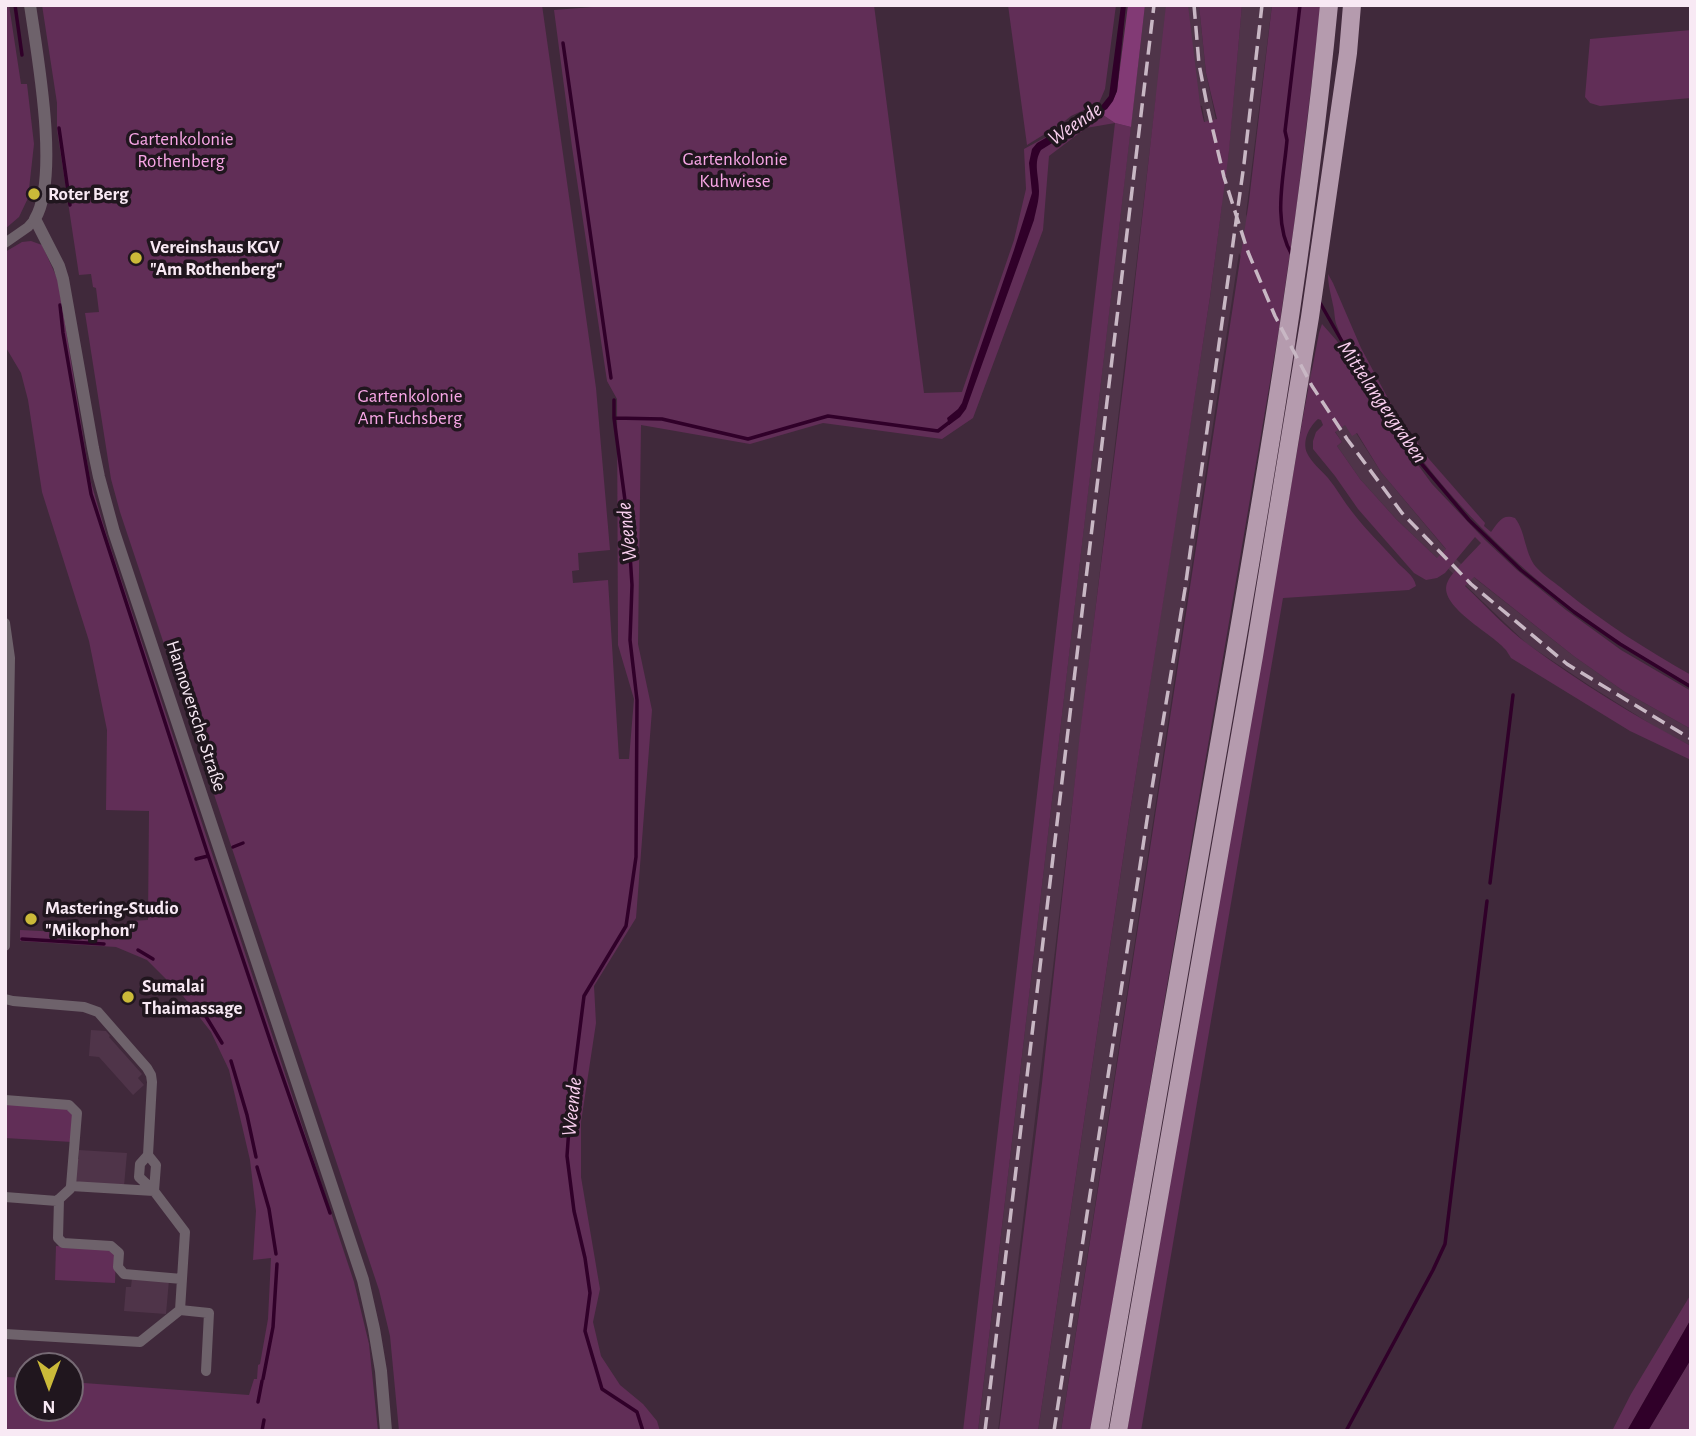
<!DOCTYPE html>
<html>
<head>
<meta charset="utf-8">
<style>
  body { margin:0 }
  #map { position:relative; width:1696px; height:1436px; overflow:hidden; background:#40293b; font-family:"Alegreya Sans",sans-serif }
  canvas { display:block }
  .frame { position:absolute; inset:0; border:7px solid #f8e9f4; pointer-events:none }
  .north { position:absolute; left:14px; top:1352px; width:70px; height:70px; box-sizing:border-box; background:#20161e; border:2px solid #766a74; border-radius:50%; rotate:180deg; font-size:19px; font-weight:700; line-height:28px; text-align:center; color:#f8e9f4 }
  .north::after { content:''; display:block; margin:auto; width:24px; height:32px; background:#cbba39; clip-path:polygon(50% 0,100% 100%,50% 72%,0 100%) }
</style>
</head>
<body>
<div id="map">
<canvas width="1696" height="1436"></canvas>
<div class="frame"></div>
<div class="north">N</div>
</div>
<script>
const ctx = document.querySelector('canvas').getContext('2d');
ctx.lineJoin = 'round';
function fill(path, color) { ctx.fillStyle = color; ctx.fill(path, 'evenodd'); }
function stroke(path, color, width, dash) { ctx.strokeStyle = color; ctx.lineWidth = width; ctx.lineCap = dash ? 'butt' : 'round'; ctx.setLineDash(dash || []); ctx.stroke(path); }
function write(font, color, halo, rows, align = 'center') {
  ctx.font = font + ' "Alegreya Sans",sans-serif'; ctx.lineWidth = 7; ctx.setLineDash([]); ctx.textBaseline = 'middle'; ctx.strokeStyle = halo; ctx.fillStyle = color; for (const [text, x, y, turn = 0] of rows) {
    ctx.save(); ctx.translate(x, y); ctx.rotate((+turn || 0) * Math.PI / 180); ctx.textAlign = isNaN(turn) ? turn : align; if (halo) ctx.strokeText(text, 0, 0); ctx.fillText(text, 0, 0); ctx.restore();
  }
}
fill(new Path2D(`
  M1145,5H1199L1206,73L1219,134L1228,158L1242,5H1272L1246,214L1270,289L1305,360L1352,435L1356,433L1381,472L1443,546L1476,579L1575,657L1625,692L1691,729V746L1660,730L1590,686L1527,644L1396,519L1360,479L1337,446L1342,442L1321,410L1295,366L1239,253L1061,1431H1038L1129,818L1210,297L1222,203L1221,198L1223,197L1211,158L1202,106L1156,98L998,1431H978Z
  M91,1030L106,1031L110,1036L109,1037L142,1074L138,1078L144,1085L133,1095L99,1057L89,1056Z
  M79,1150L127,1153L124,1186L73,1183L75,1159H79Z
  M132,1278L169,1280L166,1314L124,1311L126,1287H131Z`), '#4f3449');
fill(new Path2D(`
  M5,5H9L21,84H27L34,144L28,198L19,217L5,229Z
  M42,5H542L596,388L610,550L578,553L579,570L572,571L573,583L608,580L619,759H629L634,699L618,645L617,399L607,381L572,147L554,10L618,5H874L924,393L962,392L1014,240L1026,189L1024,149L1070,124L1097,111L1115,123L1131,127L978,1431H963L1115,123L1086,128L1049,156L1043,230L973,418L942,439L823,423L750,444L641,425L638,644L652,710L636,918L594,986L596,1023L581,1122V1177L600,1289L593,1322L601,1356L620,1385L643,1404L657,1421L660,1431H399L390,1336L379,1290L120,512L111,479L85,313L99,312L96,288L93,287L91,274L79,275L57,129V103Z
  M1008,5H1116L1105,89L1099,103L1071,116L1061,124L1027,145Z
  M1166,5H1188L1200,104L1204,122L1217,119L1206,73L1199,5H1242L1229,151L1210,297L1174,533L1129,818L1038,1431H999L1042,1083L1080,733L1125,371Z
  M1272,5H1321L1296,212L1278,335L1091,1431H1061L1249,201Z
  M1691,30V98L1600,106L1590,103L1585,97L1590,39Z
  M31,241L42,245L58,280L90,479L108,540L354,1282L369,1344L378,1431H5V1377L28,1378V1408H70V1382L249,1395L254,1379H257L258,1365L260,1364L268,1319L271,1258L253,1260L256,1211L250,1160L229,1070L211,1032L183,996L147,960L116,947L20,941V930L60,932L61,925L123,924L130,921L148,920L149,811L106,810L107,730L89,641L42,492L28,400L21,373L5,346V252L22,242Z
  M1328,274L1333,283L1361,348L1391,404L1429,459L1485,523L1484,526L1491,532C1498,523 1502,513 1515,518C1526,532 1524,552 1536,567C1544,576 1556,583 1565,591C1604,623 1647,650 1691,675V685C1651,662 1610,638 1574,610C1497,550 1436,485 1382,405C1365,380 1347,354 1337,326C1334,319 1335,312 1333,305C1331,294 1328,286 1328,274Z
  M1322,324L1337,341L1382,416L1432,484L1485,540L1517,570L1566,610L1621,650L1691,691V729L1625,692L1575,657L1474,577L1465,586C1486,606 1506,628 1529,645C1580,683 1635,716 1691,746V760L1630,731L1511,658C1509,655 1507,651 1505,649C1492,633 1435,605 1448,581C1453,571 1473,552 1481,543L1475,537L1445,573L1437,578L1426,580L1414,573L1358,509L1335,476L1313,449V441L1316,432L1323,425L1321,420L1318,419C1309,427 1302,441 1307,453C1311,462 1321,470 1328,478C1337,489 1344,502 1353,513C1366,530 1382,545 1396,561C1403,569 1414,575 1416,586L1409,590L1283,598L1141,1431H1127L1304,411L1319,333ZM1345,425L1352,436L1357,433L1381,472L1446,549L1437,558L1396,519L1360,479L1337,446L1342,442L1335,432Z
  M5,1104L68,1108L74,1113L72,1142L5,1138Z
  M56,1246L111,1249L116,1254L115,1283L55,1280Z
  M1691,1294V1319L1627,1431H1612L1631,1394Z
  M1691,1359V1431H1648Z`), '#612e57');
fill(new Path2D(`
  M1128,5H1145L1131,127L1115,123L1100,113C1109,108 1113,101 1117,91Z`), '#823a75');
fill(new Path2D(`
  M1121,5H1126L1117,91L1113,101L1107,109L1041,150C1033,163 1039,176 1039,191C1039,201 1036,210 1034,220L966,409L960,417L949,425L947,418L958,409L962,403L974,366L1014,250L1032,193L1029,163L1032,149L1037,143L1070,124L1097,111L1109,96Z
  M1691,1319V1359L1648,1431H1627Z`), '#300029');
stroke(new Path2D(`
  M15,5L22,55
  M563,43L611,378
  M59,128L70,205
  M1292,255C1272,222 1284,176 1287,140L1285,131L1300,5
  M1319,301L1372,394L1409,449L1469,520L1521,570L1574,612L1620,644L1691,687
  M60,305L63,333L91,494L208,855L274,1052L330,1213
  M614,400V418
  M233,847L243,843
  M196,859L208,856
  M1490,883L1513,695
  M22,939L104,944
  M138,950L153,959
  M202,1010L222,1043
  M231,1061L247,1115L256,1157
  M257,1167L269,1209L276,1254
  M263,1379L273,1327L277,1264
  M258,1402L262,1381
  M262,1431L264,1420
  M643,1431L637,1412L602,1389L585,1331L590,1293L585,1258L574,1211L567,1156L571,1099L584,996L626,926L636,857L637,700L630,640L632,585L628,523L614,418L662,419L748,439L828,416L938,431L951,421
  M1346,1431L1433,1270L1445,1244L1487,901`), '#300029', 3.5);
stroke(new Path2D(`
  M5,243L28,227L35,219
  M5,623L10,658L5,946
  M5,999L13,1001L84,1007L98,1012L147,1068L151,1075L152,1082L148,1155L140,1164L139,1177L154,1191L156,1165L148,1155
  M5,1100L69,1105L77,1113L71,1186L154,1191L185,1232L180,1310L140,1342L5,1334
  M5,1197L57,1201L70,1189L71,1186
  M59,1199L58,1238L63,1243L111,1246L119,1253L118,1267L124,1274L182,1279
  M180,1310L209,1313L206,1371`), '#6e626b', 10);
stroke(new Path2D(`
  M30,5C37,54 60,177 35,219L59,266L63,279L93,448L99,477L114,532L363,1280L374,1329L381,1371L386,1431`), '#6e626b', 12);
stroke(new Path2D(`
  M1099,1431C1141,1193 1182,954 1224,716C1265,480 1306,244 1329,5
  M1118,1431L1254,656L1310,317L1348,53L1352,5`), '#b59bae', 18);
stroke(new Path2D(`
  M1194,5L1199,64L1207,105L1224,177L1248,252L1275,316L1312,386L1347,439L1402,513L1471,584L1567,664L1691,739
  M985,1431L1154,5
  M1054,1431L1150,800L1185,589L1244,164L1262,5`), '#c8b7c4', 3.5, [14, 7]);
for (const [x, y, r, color] of [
  [34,194,7,"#cbba39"],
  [136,258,7,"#cbba39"],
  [31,919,7,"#cbba39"],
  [128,997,7,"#cbba39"]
]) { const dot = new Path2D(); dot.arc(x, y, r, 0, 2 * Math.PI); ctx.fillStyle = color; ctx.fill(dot); stroke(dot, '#20161e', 2.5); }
write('19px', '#f8a6e6', '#20161e', [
  ["Gartenkolonie",181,139],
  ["Rothenberg",181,161],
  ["Gartenkolonie",735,159],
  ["Kuhwiese",735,181],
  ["Gartenkolonie",410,396],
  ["Am Fuchsberg",410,418]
]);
write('bold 19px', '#f8e9f4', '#20161e', [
  ["Roter Berg",48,194],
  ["Vereinshaus KGV",150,247],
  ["\"Am Rothenberg\"",150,269],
  ["Mastering-Studio",45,908],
  ["\"Mikophon\"",45,930],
  ["Sumalai",142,986],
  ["Thaimassage",142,1008]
], 'left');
write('19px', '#f8e9f4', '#20161e', [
  ["Hannoversche Straße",196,716,72]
]);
write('italic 21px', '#fad0f0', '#20161e', [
  ["Weende",1075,124,-34],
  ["Mittelangergraben",1382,402,56],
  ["Weende",627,532,-96],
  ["Weende",572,1107,-84]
]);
</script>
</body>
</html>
